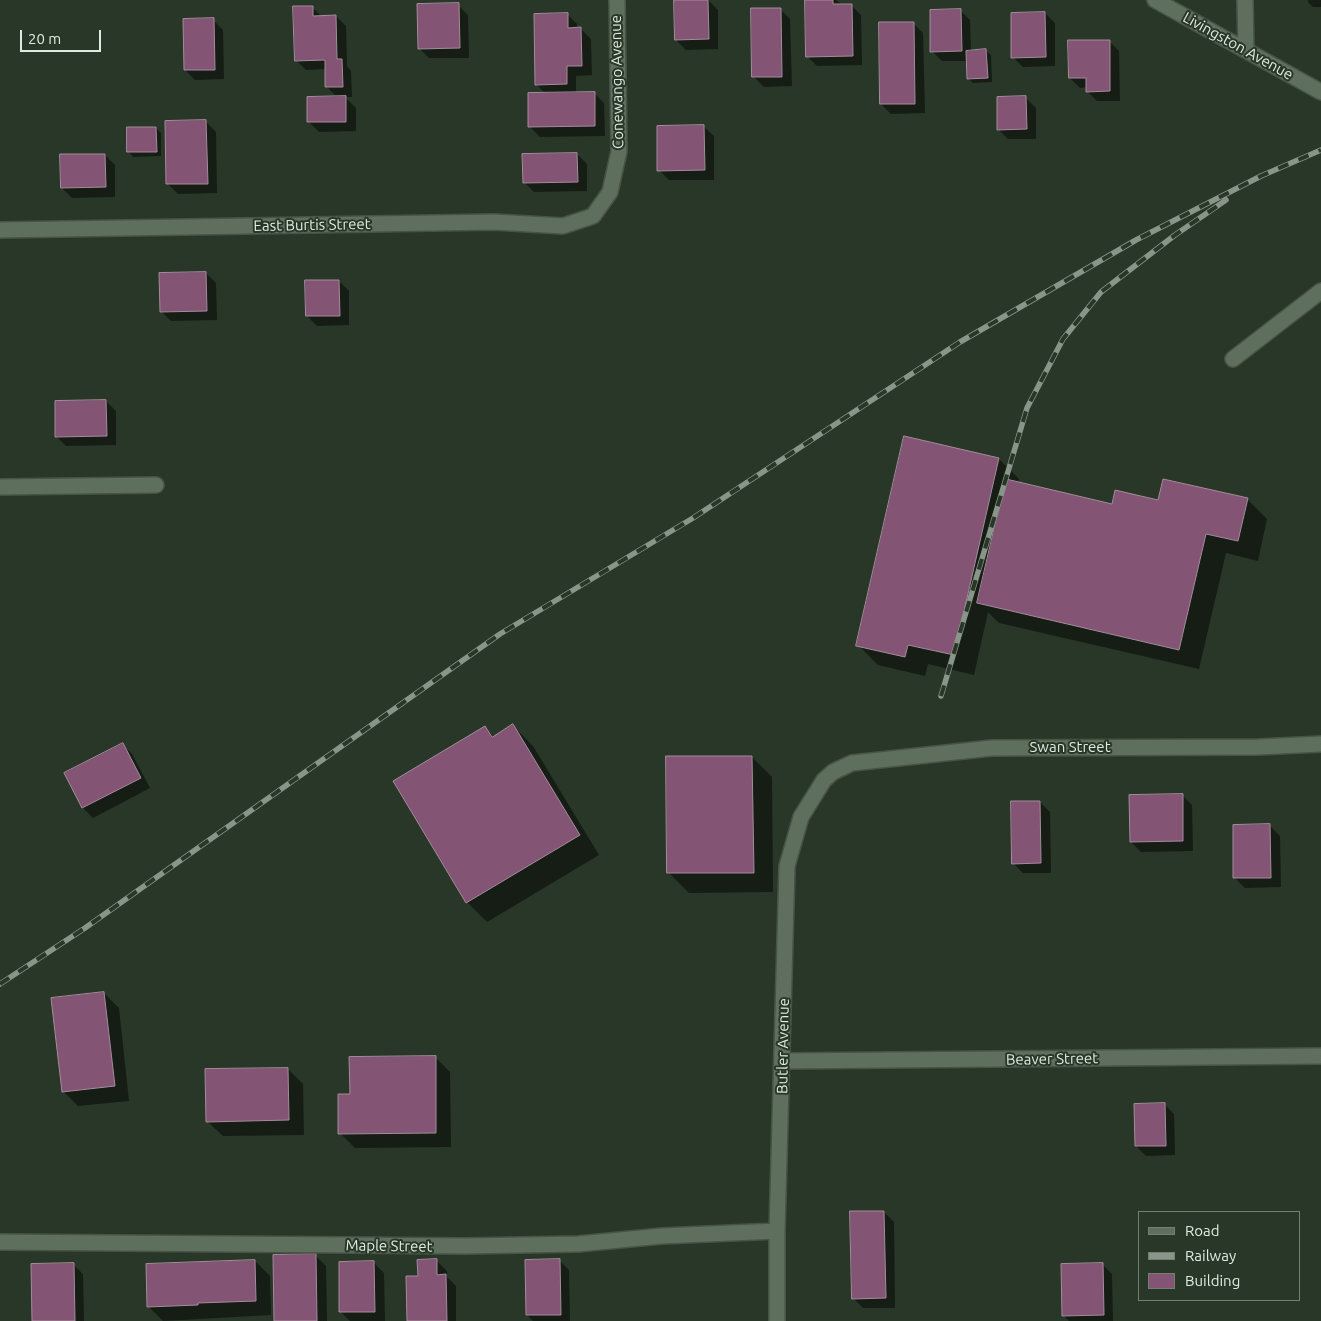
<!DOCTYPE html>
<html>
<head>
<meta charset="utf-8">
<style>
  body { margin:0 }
  #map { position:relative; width:1321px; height:1321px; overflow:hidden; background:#283727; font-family:Ubuntu,sans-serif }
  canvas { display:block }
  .legend { position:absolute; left:1138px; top:1211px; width:162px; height:90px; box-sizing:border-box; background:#283727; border:1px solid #727f71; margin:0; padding:6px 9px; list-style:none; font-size:15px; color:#e0eae0 }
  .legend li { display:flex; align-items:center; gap:10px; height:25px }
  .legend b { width:25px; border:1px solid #727f71 }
  .scale { position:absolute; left:20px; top:30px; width:81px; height:22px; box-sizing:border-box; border:2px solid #e0eae0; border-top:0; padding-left:6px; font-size:15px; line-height:18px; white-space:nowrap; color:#e0eae0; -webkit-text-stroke:4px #283727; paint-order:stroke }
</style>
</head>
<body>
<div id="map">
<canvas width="1321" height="1321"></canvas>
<ul class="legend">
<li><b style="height:6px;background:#5e6f5d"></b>Road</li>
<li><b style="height:6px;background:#899588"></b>Railway</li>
<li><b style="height:14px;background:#835473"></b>Building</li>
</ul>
<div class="scale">20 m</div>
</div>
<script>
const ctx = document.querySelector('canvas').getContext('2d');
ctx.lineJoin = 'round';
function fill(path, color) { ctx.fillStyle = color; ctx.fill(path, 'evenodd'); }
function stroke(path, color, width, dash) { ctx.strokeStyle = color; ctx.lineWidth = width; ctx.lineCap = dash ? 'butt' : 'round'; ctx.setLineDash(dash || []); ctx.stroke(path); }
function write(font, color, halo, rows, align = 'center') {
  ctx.font = font + ' Ubuntu,sans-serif'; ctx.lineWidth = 4; ctx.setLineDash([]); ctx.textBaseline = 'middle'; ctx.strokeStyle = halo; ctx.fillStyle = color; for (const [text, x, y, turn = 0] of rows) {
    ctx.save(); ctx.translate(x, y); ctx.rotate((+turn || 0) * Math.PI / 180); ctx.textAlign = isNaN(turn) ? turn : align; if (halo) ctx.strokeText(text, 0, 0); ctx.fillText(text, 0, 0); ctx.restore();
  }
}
fill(new Path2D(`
  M708,0L718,10V49L686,50L676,40Z
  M806,0H836L842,5H851L861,15L862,65L817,66L807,56Z
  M1308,0H1321V7H1313L1308,2Z
  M458,5L468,15L469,58H429L419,48Z
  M312,7L322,17L336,16L346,26L347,66L351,71L352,97H345L356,108V131L319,132L309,122L338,98L327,87L326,69L306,70L296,60Z
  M780,9L790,19L792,86L764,87L754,77Z
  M960,10L970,20L971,52L986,51L991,55L992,82L973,83L968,78L967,61H942L932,51Z
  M1045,13L1055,23V66L1023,67L1013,57Z
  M567,14L577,24V29H581L591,39L592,75L576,76V94L594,93L604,103L605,136L540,137L530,127L546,94L536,84Z
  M213,20L223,30L224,79L195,80L185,70Z
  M913,23L923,33L925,113L891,114L881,104Z
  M1109,41L1119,51L1120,101H1097L1087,91V87L1080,88L1070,78Z
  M1026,98L1036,108V139H1008L998,129Z
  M206,122L216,132L217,193L178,194L168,184Z
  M704,127L714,136V180H669L659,170Z
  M156,128L161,133V156L133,157L129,152Z
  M577,154L587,164V191L534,192L524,182Z
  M105,155L115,165V197L72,198L62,188Z
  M206,273L216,283L217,320L171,321L161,311Z
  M339,281L349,291V325L317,326L307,316Z
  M106,401L116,411V445L66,446L56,436Z
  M999,459L1019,479L1018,483L1113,505L1247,499L1267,519L1258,561L1226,553L1199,669L999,623L988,612L974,675L928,664L925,676L878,665L858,645Z
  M513,726L533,746L599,855L487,922L467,902L485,728L494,737Z
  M122,744L132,754L150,788L93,818L83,808L66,773Z
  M752,757L772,777L773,892L689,893L669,873Z
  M1182,795L1192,805L1193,851L1141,852L1131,842Z
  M1040,802L1050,812L1051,873H1023L1013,863Z
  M1270,826L1280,836L1281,887L1245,888L1235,878Z
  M104,993L119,1008L129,1101L78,1106L63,1091Z
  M435,1057L450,1072L451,1147L355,1148L340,1133L351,1096Z
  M288,1069L303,1084L304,1135L223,1136L207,1121Z
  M1164,1104L1174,1114L1175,1155L1146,1156L1136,1146Z
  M884,1212L894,1222L895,1308H863L853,1298Z
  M316,1256L326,1266L327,1321H275Z
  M559,1260L569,1270L570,1321H533L527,1315Z
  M255,1261L270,1276L271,1315L163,1321L148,1306Z
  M437,1261L447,1271V1277L456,1286V1321H408L419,1277Z
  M374,1263L384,1273L385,1321H350L341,1312Z
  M73,1264L83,1274L84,1321H33Z
  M1102,1264L1112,1274L1113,1321H1069L1063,1315Z`), '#0007');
const building = new Path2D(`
  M674,0H708L709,39L675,40Z
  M805,0H833V4H852L853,56L806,57Z
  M459,3L460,48L418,49L417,4Z
  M293,6H313V16L336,15L337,59H342L343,87H325V60L295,61Z
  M751,8H781L782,77H752Z
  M961,9L962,51L930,52V10Z
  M1045,12L1046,57L1011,58V13Z
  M568,13V28L581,27L582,66H567V84L535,85L534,14Z
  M214,18L215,70H184L183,19Z
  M879,22H914L915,104H880Z
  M1068,40H1110V91L1086,92V78H1069Z
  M986,49L988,78L967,79L966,51Z
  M595,92V126L528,127V93Z
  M346,96V122H307V97Z
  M1026,96L1027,129L997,130V97Z
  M206,120L208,184H166L165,121Z
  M704,125L705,170L657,171V126Z
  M127,127H156L157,152H127Z
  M577,153L578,182L523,183L522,154Z
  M60,154H105L106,187L61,188Z
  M206,272L207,311L160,312L159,273Z
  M305,280H339L340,316H306Z
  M106,400L107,436L55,437V401Z
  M904,436L999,458L954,655L908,645L905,657L856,646Z
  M1006,479L1112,504L1115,490L1158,500L1163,479L1248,498L1238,541L1206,534L1179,650L977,603Z
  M513,724L580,835L466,903L393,781L485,726L492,737Z
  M123,743L141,778L82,808L64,773Z
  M666,756H752L754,873H667Z
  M1183,794V841L1130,842L1129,795Z
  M1011,801H1040L1041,863L1012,864Z
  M1270,824L1271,878H1233V825Z
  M104,992L115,1086L62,1092L51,998Z
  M436,1056V1133L338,1134V1094H350L349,1057Z
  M288,1068L289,1120L206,1122L205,1069Z
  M1165,1103L1166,1146H1135L1134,1104Z
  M850,1211H884L886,1298L852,1299Z
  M316,1254L317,1321H274L273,1255Z
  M437,1259V1275L446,1274L447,1321H407L406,1276H418L417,1260Z
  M560,1259L561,1315H526L525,1260Z
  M255,1260L256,1301L198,1303V1305L147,1307L146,1264Z
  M374,1261L375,1312H339V1262Z
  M74,1263L75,1321H32L31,1264Z
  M1103,1263L1104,1315L1062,1316L1061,1264Z`);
fill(building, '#835473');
stroke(building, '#a38c9b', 1);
const minor = new Path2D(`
  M1155,0L1321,92
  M1245,0L1246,50
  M0,230L494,222L563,226L593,216L610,192L619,151L617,0
  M1233,359L1321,291
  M0,487L156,485
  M783,1061L1321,1056
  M0,1242L465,1246L578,1244L662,1236L777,1231
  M777,1321V1231L787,866L801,817L824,780L833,772L852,763L992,748L1258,747L1321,744`);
stroke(minor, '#465345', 18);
stroke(minor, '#5e6f5d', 15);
const rail = new Path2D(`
  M941,696L1027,408L1063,339L1101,292L1175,235L1226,200
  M0,984L85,928L500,634L693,518L960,342L1136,240L1261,176L1321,150`);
stroke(rail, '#899588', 5.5);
stroke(rail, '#283727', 4, [11]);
write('15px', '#e0eae0', '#283727', [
  ["Livingston Avenue",1238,46,29],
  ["Conewango Avenue",617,82,-91],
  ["East Burtis Street",312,225,-1],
  ["Swan Street",1070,747],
  ["Butler Avenue",783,1046,-89],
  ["Beaver Street",1052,1059,-1],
  ["Maple Street",389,1246,1]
]);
</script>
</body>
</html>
